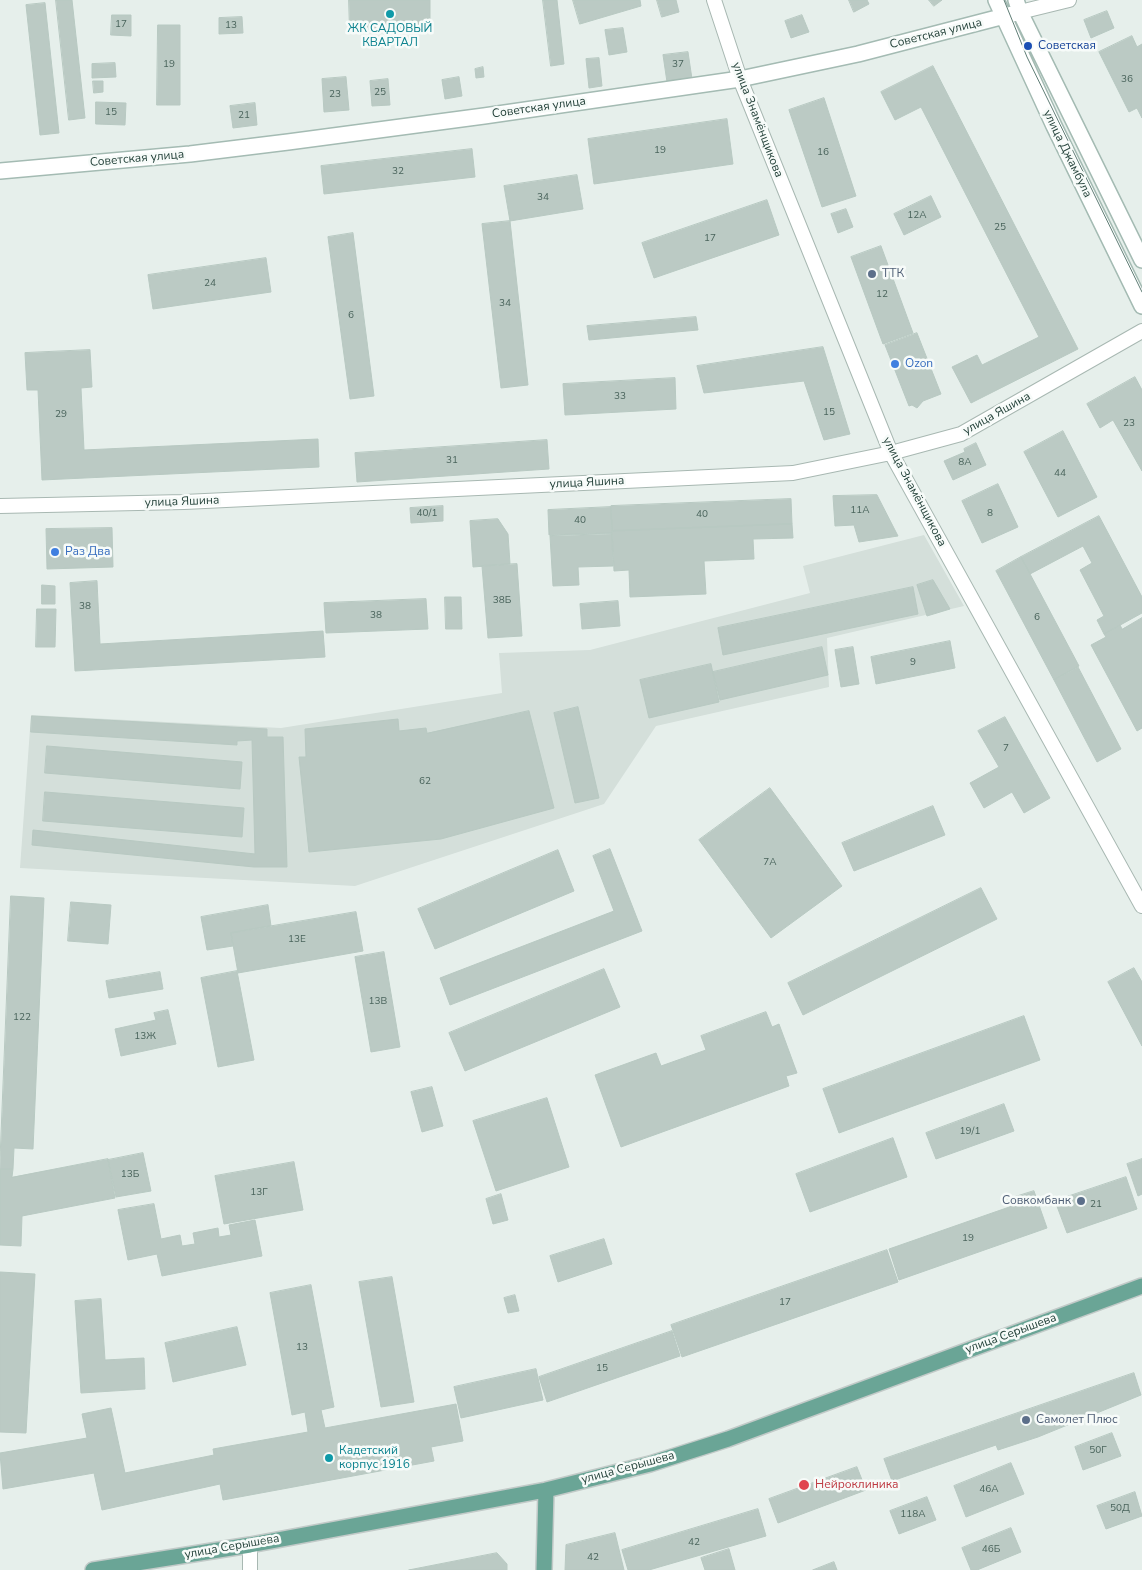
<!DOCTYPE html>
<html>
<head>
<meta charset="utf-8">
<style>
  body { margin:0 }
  canvas { display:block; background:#e6efeb }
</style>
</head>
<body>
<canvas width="1142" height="1570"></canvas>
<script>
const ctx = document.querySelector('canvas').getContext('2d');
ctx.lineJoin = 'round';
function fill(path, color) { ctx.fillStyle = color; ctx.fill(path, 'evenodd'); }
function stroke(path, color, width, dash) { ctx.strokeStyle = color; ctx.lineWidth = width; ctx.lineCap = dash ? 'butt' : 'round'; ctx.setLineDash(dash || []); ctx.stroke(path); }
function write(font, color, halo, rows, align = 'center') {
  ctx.font = font + ' "Nunito Sans",sans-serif'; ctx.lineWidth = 5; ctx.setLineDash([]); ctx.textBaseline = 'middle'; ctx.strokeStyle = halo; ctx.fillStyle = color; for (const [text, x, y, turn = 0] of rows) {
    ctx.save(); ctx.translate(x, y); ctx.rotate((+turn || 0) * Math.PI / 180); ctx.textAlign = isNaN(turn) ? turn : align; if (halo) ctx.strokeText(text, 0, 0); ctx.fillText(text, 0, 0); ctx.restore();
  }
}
fill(new Path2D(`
  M924,535L964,606L827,638L829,687L656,726L604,804L355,886L20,868L31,715L281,728L502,693L499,653L590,650L810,593L803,566Z`), '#d4dfda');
const building = new Path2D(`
  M56,0H72L85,118L69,120Z
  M349,0H430V28L350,31Z
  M543,0H557L564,64L551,66Z
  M573,0H640L641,6L580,24Z
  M657,0H676L679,12L662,17Z
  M849,0H867L869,4L854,12Z
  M929,0H942L934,6Z
  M45,3L59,133L40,135L26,5Z
  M1107,11L1114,28L1091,38L1084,20Z
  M112,15H131V36L111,35Z
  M802,15L809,32L791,38L785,21Z
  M242,17L243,33L219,34V18Z
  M158,25H180V105H157Z
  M623,28L627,52L609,55L605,30Z
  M1132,36L1137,47L1142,44V118L1137,108L1129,112L1099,52Z
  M688,52L692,79L667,82L663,55Z
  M599,58L602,86L589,88L586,59Z
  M115,63L116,77L92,78V64Z
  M933,66L1078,349L971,403L952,367L977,355L982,365L1039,337L921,107L895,120L881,92Z
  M483,67L484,77L476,78L475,69Z
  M346,77L349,110L324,112L322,79Z
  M459,77L462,96L445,99L442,80Z
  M388,79L390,105L372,106L370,81Z
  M93,81H103V92L94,93Z
  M824,98L856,196L822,207L789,110Z
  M96,102L126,103L125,125L96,124Z
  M255,103L257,125L233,128L230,106Z
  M727,119L733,164L594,184L588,139Z
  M472,149L475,177L324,194L321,166Z
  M577,175L583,209L510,221L504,186Z
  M931,196L941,217L904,235L894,214Z
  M767,200L779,235L654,278L642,243Z
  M846,209L853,227L838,233L831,214Z
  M510,221L528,385L501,388L482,224Z
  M353,233L374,396L350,399L328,237Z
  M881,246L913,333L883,344L851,257Z
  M266,258L271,292L153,309L148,275Z
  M696,317L698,330L589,340L587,326Z
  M917,333L941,394L923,401L917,408L912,405L909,406L885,345Z
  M823,347L850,434L824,440L804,381L704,393L697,366Z
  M90,350L92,387L81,388L84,450L318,439L319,467L42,480L38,390H27L25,353Z
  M1135,377L1142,390V471L1113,420L1100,428L1087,404Z
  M675,378L676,409L565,415L563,384Z
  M1063,431L1097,497L1058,517L1024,452Z
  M547,440L549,469L357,482L355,453Z
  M976,443L986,465L953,480L944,461L965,452L964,449Z
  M998,484L1018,527L982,543L962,501Z
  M877,495L898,536L859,542L854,525L835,526L833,496Z
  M791,499L792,524L612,531L611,506Z
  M443,506V521L411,523L410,508Z
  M611,507L612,533L549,535L548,510Z
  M1099,516L1142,597V613L1104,634L1097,620L1104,616L1080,570L1092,563L1083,546L1030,574L1021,557Z
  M498,519L508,534L510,564L473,567L470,521Z
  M792,524L793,538L753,539L754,559L704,561L706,594L630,597L629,570L614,571L612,531Z
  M112,528L113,567L47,569L46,529Z
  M612,534L613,566L578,567L579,585L553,586L550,536Z
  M1021,557L1079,666L1054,680L996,571Z
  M517,564L522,636L488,638L482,566Z
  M933,580L950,609L927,616L917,585Z
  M97,581L100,644L323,631L325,657L75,671L70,583Z
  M42,585L55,586V604H42Z
  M913,587L918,614L723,655L718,628Z
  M445,597H461L462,629H446Z
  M426,599L428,629L326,633L324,603Z
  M618,601L620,626L582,629L580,604Z
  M37,609H56L55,647H36Z
  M1142,618V728L1137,731L1091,645L1106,637L1104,634L1120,625L1122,629Z
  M950,641L955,668L876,684L871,657Z
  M822,647L828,675L720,700L713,672Z
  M853,647L859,684L841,687L835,650Z
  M711,664L719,702L649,718L640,680Z
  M1078,667L1121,749L1097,762L1054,680Z
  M578,707L599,798L575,803L554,713Z
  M529,711L554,808L441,839L309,852L299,757H306L305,729L398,719L399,731L426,728L427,733Z
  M32,716L267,729V737H283L287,867H254L32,845L33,830L255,854L252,740L237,741V745L31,732Z
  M1005,717L1050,798L1024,813L1012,792L984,808L970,783L999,767L978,731Z
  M47,746L242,762L240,789L45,773Z
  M770,788L842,886L771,938L699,840Z
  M45,792L244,808L242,837L43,821Z
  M933,806L945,835L854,871L842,843Z
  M610,849L642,931L450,1005L440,978L614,911L593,856Z
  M558,850L574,891L435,949L418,909Z
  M981,888L997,919L803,1015L788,983Z
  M11,896L44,898L33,1149L14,1148L13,1169H0Z
  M71,902L111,905L108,944L68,941Z
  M268,905L271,926L231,933L233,946L207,950L201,917Z
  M356,912L363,951L238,973L231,933Z
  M384,952L400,1047L371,1052L355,957Z
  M1134,968L1142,982V1046L1108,982Z
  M604,969L620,1007L465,1071L449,1033Z
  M237,971L254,1060L218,1067L201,978Z
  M160,972L163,989L109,998L106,981Z
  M168,1010L176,1044L121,1056L115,1029L156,1020L154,1013Z
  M766,1012L772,1027L779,1024L797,1073L786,1076L789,1086L621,1147L595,1075L656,1053L661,1066L706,1050L701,1036Z
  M1024,1016L1040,1060L839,1133L823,1089Z
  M432,1087L443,1126L422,1132L411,1092Z
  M547,1098L569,1167L496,1191L473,1121Z
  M1004,1104L1014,1131L936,1159L926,1133Z
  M893,1138L907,1177L810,1212L796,1174Z
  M143,1153L151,1191L116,1197L108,1160Z
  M108,1159L115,1198L22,1216L21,1246L0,1245V1169H13L12,1177Z
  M1142,1159V1194L1138,1196L1127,1164Z
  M294,1162L303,1210L224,1224L215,1176Z
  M1126,1177L1137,1209L1067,1233L1055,1201Z
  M1034,1191L1047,1228L899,1280L889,1249L1015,1205L1012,1198Z
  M501,1194L508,1220L493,1224L486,1199Z
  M154,1204L161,1239L180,1235L182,1246L195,1244L193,1233L218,1228L219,1237L231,1235L229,1225L255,1220L262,1256L162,1276L157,1254L128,1260L118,1210Z
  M604,1239L612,1264L558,1282L550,1256Z
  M887,1250L898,1282L682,1357L671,1325Z
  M0,1272L35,1274L26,1433L0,1432Z
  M392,1277L414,1402L381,1407L359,1282Z
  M311,1285L334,1407L321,1410L325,1428L456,1404L463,1441L431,1447L434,1461L223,1500L220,1484L102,1510L94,1473L3,1489L0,1453L87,1438L82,1414L111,1408L125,1473L214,1455L213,1449L308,1432L305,1412L292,1415L270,1293Z
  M515,1295L519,1311L508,1313L504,1298Z
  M101,1299L105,1360L144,1358L145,1389L81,1393L75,1301Z
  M237,1327L246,1365L173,1382L165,1343Z
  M672,1331L680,1356L547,1402L539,1377Z
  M536,1369L543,1400L461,1418L454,1387Z
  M1134,1373L1141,1395L1038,1437L998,1450L996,1445L892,1481L884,1459Z
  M1112,1433L1121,1456L1083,1470L1075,1447Z
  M1011,1463L1024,1494L966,1517L954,1486Z
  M857,1467L866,1490L778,1523L769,1499Z
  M1135,1492L1142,1516L1106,1529L1097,1506Z
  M927,1497L936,1520L899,1534L890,1511Z
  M758,1509L766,1536L649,1570H628L622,1550Z
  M1011,1528L1021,1552L977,1570H971L962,1548Z
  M615,1533L624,1570H565L566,1545Z
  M729,1549L735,1570H705L701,1558Z
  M497,1553L507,1564V1570H409Z
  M834,1562L837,1570H813Z`);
fill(building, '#bbcac4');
stroke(building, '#b8c9c2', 1);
const street = new Path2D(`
  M714,0L740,79L891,453L1142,906
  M1020,12L1069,0
  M0,506L184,502L793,473L891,453L961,434L1142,331
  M250,1570V1545`);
const secondary = new Path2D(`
  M996,0L1054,126L1142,306
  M1016,0L1020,12L1142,260
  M0,171L190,154L288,142L484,116L740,79L858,54L1020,12`);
const primary = new Path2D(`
  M93,1570L250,1545L546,1490L650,1464L728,1439L1142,1286
  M544,1570L546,1490`);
stroke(street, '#a8b8b2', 16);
stroke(secondary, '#a4bbb3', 18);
stroke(primary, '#c2cac8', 18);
stroke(street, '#fff', 14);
stroke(secondary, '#fff', 15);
stroke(primary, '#6aa596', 15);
stroke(new Path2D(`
  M1004,0L1027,57L1142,292`), '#5f7d75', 1);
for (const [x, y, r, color] of [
  [390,14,5,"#0f9aa8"],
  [1028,46,5,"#1a4fb4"],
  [872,274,5,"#5c6f8a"],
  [895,364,5,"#3f7fe0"],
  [55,552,5,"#3f7fe0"],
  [1081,1201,5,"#5c6f8a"],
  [1026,1420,5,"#5c6f8a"],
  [329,1458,5,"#0f9aa8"],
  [804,1485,6,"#e0444e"]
]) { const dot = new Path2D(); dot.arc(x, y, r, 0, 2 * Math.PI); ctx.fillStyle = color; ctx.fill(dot); stroke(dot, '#f7fbf9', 2); }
write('10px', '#4a645c', null, [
  ["17",121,25],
  ["13",231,26],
  ["19",169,65],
  ["37",678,65],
  ["36",1127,80],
  ["25",380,93],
  ["23",335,95],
  ["15",111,113],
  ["21",244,116],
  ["19",660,151],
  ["16",823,153],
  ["32",398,172],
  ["34",543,198],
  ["12А",917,216],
  ["25",1000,228],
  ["17",710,239],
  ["24",210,284],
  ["12",882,295],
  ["34",505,304],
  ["6",351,316],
  ["33",620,397],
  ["15",829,413],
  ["29",61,415],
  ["23",1129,424],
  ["31",452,461],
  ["8А",965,463],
  ["44",1060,474],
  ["11А",860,511],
  ["40/1",427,514],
  ["8",990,514],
  ["40",702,515],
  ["40",580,521],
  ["38Б",502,601],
  ["38",85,607],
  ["38",376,616],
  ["6",1037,618],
  ["9",913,663],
  ["7",1006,749],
  ["62",425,782],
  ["7А",770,863],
  ["13Е",297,940],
  ["13В",378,1002],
  ["122",22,1018],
  ["13Ж",145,1037],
  ["19/1",970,1132],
  ["13Б",130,1175],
  ["13Г",259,1193],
  ["21",1096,1205],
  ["19",968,1239],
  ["17",785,1303],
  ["13",302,1348],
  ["15",602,1369],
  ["50Г",1098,1451],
  ["46А",989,1490],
  ["50Д",1120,1509],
  ["118А",913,1515],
  ["42",694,1543],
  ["46Б",991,1550],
  ["42",593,1558]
]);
write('12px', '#0d838f', '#f7fbf9', [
  ["ЖК САДОВЫЙ",390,29],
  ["КВАРТАЛ",390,43],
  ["Кадетский",339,1451,"left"],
  ["корпус 1916",339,1465,"left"]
]);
write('12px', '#24423a', '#f7fbf9', [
  ["Советская улица",936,34,-14],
  ["Советская улица",539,108,-8],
  ["улица Знамёнщикова",757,120,69],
  ["улица Джамбула",1067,154,64],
  ["Советская улица",137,159,-5],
  ["улица Яшина",997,414,-29],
  ["улица Яшина",587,483,-3],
  ["улица Знамёнщикова",914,492,62],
  ["улица Яшина",182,502,-2],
  ["улица Серышева",1011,1334,-20],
  ["улица Серышева",628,1468,-15],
  ["улица Серышева",232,1547,-10]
]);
write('12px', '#164399', '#f7fbf9', [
  ["Советская",1038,46]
], 'left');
write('12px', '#4e5e75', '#f7fbf9', [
  ["ТТК",882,274],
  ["Совкомбанк",1071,1201,"right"],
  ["Самолет Плюс",1036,1420]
], 'left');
write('12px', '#366cbe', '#f7fbf9', [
  ["Ozon",905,364],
  ["Раз Два",65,552]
], 'left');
write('12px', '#be3a42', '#f7fbf9', [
  ["Нейроклиника",815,1485]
], 'left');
</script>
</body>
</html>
